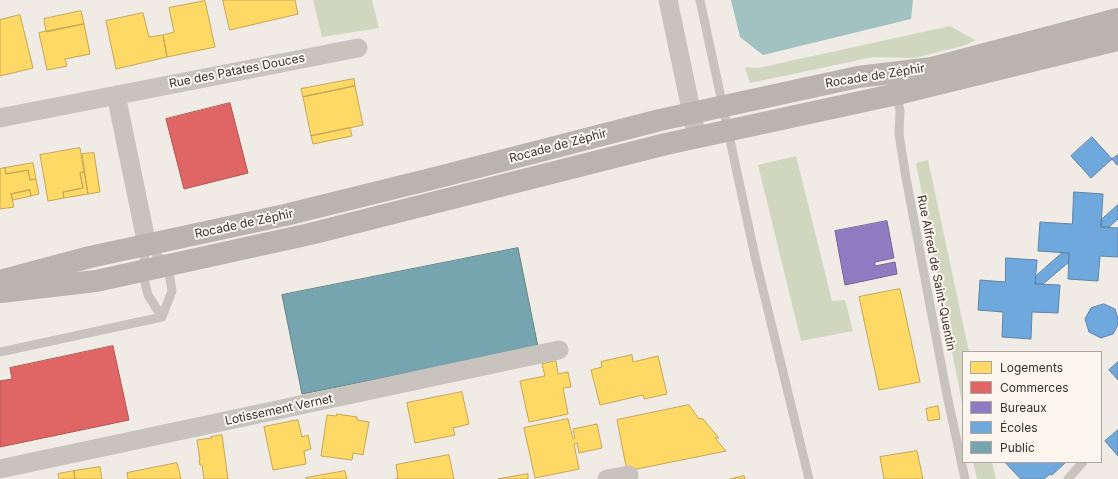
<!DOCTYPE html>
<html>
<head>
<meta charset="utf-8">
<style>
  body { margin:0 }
  #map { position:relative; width:1118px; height:479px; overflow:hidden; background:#f0ebe5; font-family:Inter,sans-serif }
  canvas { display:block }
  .legend { position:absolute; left:962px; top:351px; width:140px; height:112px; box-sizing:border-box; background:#fbf5ee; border:1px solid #aea6a0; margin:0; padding:5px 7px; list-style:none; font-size:12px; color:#3b302b }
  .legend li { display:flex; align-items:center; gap:8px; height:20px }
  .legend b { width:20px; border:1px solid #aea6a0 }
</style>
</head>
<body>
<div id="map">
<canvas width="1118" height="479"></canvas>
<ul class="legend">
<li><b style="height:11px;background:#ffd966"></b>Logements</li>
<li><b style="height:11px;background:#e06666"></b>Commerces</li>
<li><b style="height:11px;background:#8e7cc3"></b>Bureaux</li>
<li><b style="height:11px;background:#6fa8dc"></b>Écoles</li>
<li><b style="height:11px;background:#76a5af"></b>Public</li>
</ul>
</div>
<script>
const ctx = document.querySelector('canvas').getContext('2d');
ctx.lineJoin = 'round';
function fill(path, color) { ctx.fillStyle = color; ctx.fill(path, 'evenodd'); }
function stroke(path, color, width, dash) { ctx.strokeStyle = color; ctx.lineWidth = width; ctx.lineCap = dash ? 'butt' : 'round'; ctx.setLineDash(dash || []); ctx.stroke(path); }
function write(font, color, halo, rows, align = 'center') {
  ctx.font = font + ' Inter,sans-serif'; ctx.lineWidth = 4; ctx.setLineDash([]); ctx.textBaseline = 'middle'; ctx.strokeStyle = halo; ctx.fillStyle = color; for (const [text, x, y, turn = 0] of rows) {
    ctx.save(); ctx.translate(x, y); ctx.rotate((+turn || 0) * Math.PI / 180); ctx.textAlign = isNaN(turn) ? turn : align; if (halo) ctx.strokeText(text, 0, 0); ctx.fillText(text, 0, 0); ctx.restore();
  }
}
fill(new Path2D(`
  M313,0H372L379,28L322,37Z
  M950,26L975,40L966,45L914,58L873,57L750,83L745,67L758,68Z
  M796,156L832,301L845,300L853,331L801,341L758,165Z
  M928,160L969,352H963V408L916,163Z
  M973,462H992L996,479H977Z`), '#d1d6bf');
fill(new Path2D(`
  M731,0H913L911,19L763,55L740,37Z`), '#a1c2c1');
const homes = new Path2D(`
  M223,0H295L298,14L230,30Z
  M205,1L215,47L167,57L163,35L174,32L169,8Z
  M81,11L84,24L46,32L44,19Z
  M143,13L149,37L163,35L167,57L116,69L106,21Z
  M20,15L33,68L0,76V20Z
  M84,24L90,54L65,59L67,66L47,70L39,33Z
  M354,79L355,86L303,97L301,89Z
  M355,86L363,125L311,136L303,97Z
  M350,128L352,136L313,144L311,136Z
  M80,148L84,172L80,173L83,188L63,192L64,198L48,201L40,155Z
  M94,153L100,192L88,194L82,154Z
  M33,163L36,179L30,180L28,170L6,174L5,168Z
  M5,168L6,174L28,170L30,180L36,179L39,194L31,196L30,190L11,194L14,207L0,209V169Z
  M84,172L88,194L64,198L63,192L83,188L80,173Z
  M30,190L31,196L13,200L11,194Z
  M900,289L920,382L879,390L859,297Z
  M632,355L633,362L658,356L667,394L644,399L643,395L600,405L591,370L602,367L601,362Z
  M556,361L558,374L568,372L571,387L563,388L568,414L529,422L520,381L545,376L542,364Z
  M462,392L469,424L453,428L455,435L415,443L407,403Z
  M689,405L699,419L702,418L719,438H715L726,451L627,471L617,420Z
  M938,406L940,419L928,421L926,409Z
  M337,414L357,417V420L369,422L363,455L353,453L352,460L321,456L327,415L336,416Z
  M568,419L573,439L575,438L573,429L597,424L602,448L579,453L577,443L574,444L579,469L535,478L524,428Z
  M298,420L302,437L308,435L311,449L304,451L306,464L273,470L264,427Z
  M222,435L228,479H204L202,465H200L199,460H200L197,440L212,438L211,437Z
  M917,451L923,479H884L880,457Z
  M449,455L454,479H395L398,478L396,465Z
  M177,463L181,479H128L127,473Z
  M100,467L102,479H75L74,471Z
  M74,471L75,479H59L58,474Z
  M345,471L347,479H306V478Z
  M528,474V479H498Z
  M744,476L745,479H730Z`);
fill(homes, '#ffd966');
stroke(homes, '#c4a654', 1);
const shops = new Path2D(`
  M230,103L248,173L184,189L166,119Z
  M113,346L129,420L0,447V381L12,379L10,368Z`);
fill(shops, '#e06666');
stroke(shops, '#ae5654', 1);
const offices = new Path2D(`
  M887,221L894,258L875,262V266L895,262L897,274L845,285L835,231Z`);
fill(offices, '#8e7cc3');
stroke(offices, '#756595', 1);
const schools = new Path2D(`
  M1092,137L1112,159L1091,178L1071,156Z
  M1118,155V164L1117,165L1112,159Z
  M1074,192L1103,194L1101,227L1118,228V257L1100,256L1098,281L1068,279L1069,253L1038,251L1040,222L1072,224Z
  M1118,205V219L1109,227H1101V220Z
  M1062,253H1069V262L1043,284H1035L1036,276Z
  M1006,258L1037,260L1035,284L1060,285L1058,313L1032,312L1031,339L1002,337L1003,312L978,310L980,280L1005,282Z
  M1104,304L1115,309L1118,319V325L1113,334L1101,338L1089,332L1085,319L1091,308Z
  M1118,362V380L1109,370Z
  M1118,430V456L1105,441Z
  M1005,462H1066L1052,475L1050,474L1044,479H1021Z`);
fill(schools, '#6fa8dc');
stroke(schools, '#5f84a7', 1);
const public = new Path2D(`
  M518,248L538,347L302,394L282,295Z`);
fill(public, '#76a5af');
stroke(public, '#648287', 1);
stroke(new Path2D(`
  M700,0L756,261L809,479
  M897,94L900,111L899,134L906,178L947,395L965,479
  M147,245L168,266L172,291L162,317
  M147,245L142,271L148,295L162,317
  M0,352L162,317
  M1068,479L1083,462`), '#c9c3be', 9);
stroke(new Path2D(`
  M668,0L697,138
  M116,95L147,245
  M0,118L358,48
  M0,469L559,350
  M607,479L629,475`), '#c9c3be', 19);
stroke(new Path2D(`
  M0,281L90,257L285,215L435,178L660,120L858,77L932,68L1118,19
  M1,292L96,281L310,234L666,144L897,94L1118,40`), '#bab3ae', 22);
write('12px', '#3b302b', '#fbf5ee', [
  ["Rue des Patates Douces",237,71,-11],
  ["Rocade de Zéphir",875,76,-9],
  ["Rocade de Zéphir",558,146,-15],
  ["Rocade de Zéphir",244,224,-12],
  ["Rue Alfred de Saint-Quentin",936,273,79],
  ["Lotissement Vernet",279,410,-12]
]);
</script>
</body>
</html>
